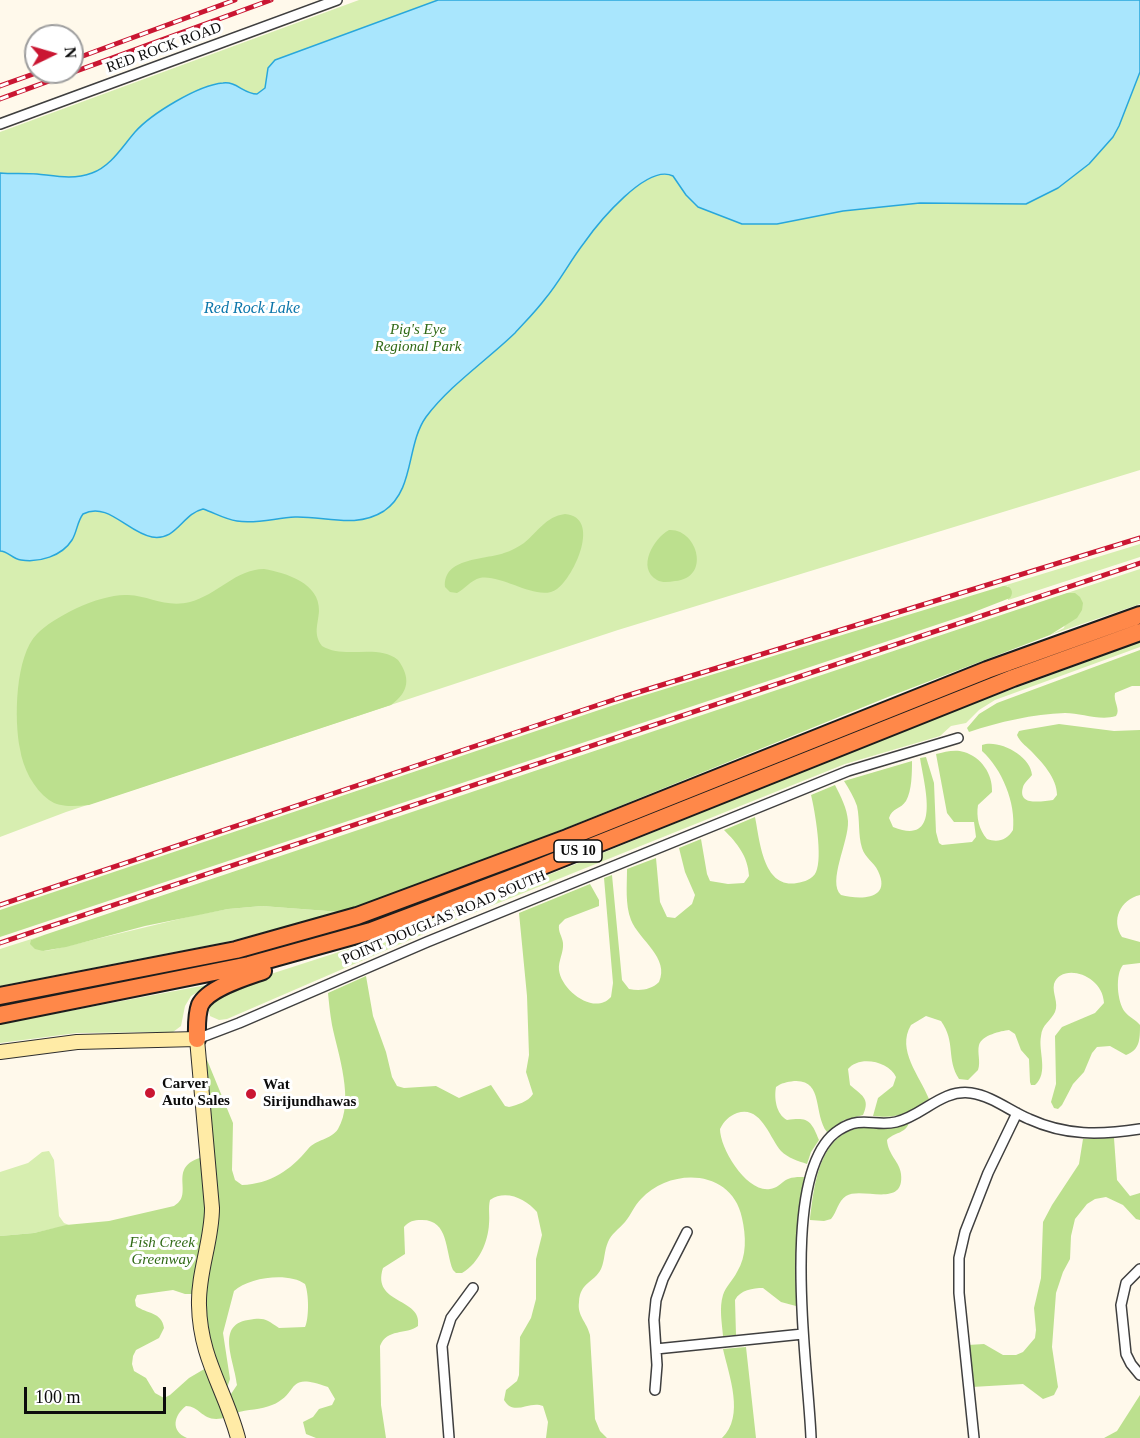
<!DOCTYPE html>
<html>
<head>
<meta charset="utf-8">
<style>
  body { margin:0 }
  #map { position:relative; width:1140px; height:1438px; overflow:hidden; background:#fff9eb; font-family:Georgia,serif }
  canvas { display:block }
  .north { position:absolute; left:24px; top:24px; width:60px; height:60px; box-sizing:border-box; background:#fff; border:2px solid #9e9e9e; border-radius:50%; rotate:85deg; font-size:16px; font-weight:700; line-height:24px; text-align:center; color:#0c0c0c }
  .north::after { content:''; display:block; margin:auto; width:21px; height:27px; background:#ca1632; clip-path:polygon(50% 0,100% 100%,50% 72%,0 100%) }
  .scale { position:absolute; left:24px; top:1387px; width:142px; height:27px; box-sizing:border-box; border:3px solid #0c0c0c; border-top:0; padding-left:8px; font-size:18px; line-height:21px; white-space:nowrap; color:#0c0c0c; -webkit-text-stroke:4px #fff; paint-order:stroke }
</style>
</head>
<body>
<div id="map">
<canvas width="1140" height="1438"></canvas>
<div class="north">N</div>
<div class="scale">100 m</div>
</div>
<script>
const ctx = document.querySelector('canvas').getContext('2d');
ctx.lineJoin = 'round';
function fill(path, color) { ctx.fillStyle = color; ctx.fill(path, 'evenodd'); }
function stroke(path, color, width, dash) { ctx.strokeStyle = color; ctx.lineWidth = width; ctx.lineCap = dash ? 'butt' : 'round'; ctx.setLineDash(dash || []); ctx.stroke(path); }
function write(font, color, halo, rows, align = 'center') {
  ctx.font = font + ' Georgia,serif'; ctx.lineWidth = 6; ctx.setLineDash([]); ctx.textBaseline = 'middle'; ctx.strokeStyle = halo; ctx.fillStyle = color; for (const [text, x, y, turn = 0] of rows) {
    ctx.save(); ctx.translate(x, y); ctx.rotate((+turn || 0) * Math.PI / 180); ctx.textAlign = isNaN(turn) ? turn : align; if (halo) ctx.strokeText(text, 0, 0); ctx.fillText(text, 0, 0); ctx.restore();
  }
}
fill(new Path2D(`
  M359,0H1140V470L618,630L66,812L0,837V132Z
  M1140,544V557L1002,602L1008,600V586H1003Z
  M1140,569V604L1050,635L1064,628L1072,593H1067Z
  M1140,642V647L995,700L979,710L966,723L951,726L940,736L845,764L456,920L227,1019L219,1020L210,1016L209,1011L212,1003L246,982L410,929L566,868L926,721Z
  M262,906L341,912L226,942L0,986V949L44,935L31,940L43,951L51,950L196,915L228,909Z
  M212,984L191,996L185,1006L181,1026L173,1032L77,1033L0,1043V1024Z
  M49,1151L54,1160L59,1216L64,1223L69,1225L34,1233L0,1236V1172L28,1163L42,1152Z`), '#d7eeb0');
fill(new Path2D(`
  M565,514C602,517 574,577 557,589C538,603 503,574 480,578C471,580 465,589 457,593L450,592L445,587C443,557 485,560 504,553C511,551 518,547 524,543C539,531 545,517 565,514Z
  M669,530C697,528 712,578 675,581C669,582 662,583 657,580C636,568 654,538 669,530Z
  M264,569C286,573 320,583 319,611C318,625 313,634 322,646C345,660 377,643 398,660C411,678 409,692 391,705L89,805C75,806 60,808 49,800C33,788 23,768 20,749C14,720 15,656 37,634C54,616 102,593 128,595C150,596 166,608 190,602C217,595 236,569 264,569Z
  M1003,586C1010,585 1015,591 1010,598L969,614L0,937V910L632,699Z
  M1067,593H1075L1080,597L1083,603L1082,610L1077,618L1050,635L888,697L551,834L406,889L341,912L262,906L228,909L145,926L66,947L43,951L35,949L30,944L31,940L44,935Z
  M1140,650V686H1132L1115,693C1113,701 1121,710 1116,716C1100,721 1081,713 1065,713C1033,714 999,722 969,732L967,728L979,714L997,703Z
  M1059,724L1114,731L1140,730V895C1120,900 1111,920 1122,937L1140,942V963L1123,965C1115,974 1117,1002 1125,1012C1129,1017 1136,1020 1140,1025C1140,1039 1140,1050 1126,1055L1110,1046L1097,1047L1092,1053L1084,1072L1073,1084L1062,1105L1058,1109L1054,1108L1051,1102L1056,1084L1055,1036L1062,1027L1095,1013L1104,1003C1103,974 1061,962 1054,984C1052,993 1059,1003 1055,1012C1051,1021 1042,1024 1041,1036C1038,1051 1049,1073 1035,1085H1031L1030,1082L1029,1059L1021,1050L1015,1034L1009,1030C1001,1031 982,1035 979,1045C977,1053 981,1062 978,1070L968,1080L959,1079C946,1059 956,1042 941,1021L926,1016L911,1025C896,1050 920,1076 929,1099C909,1113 899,1119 873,1116L878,1098L893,1086L896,1077C889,1061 859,1055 848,1069L850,1085C861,1095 871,1098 863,1115L844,1120L827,1132C813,1114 824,1079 794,1081C787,1082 781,1083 776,1087C774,1098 776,1114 787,1120C808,1117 811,1120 819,1140L811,1152L807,1164C798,1161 788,1158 781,1151C769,1137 761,1105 737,1113C729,1116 724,1121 720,1129C720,1149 747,1193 770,1189C785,1186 780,1176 804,1177L797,1231L796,1306L781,1302L763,1288C753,1288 740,1290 735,1300L736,1335L723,1336C722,1323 719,1308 723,1295C726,1286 733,1280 737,1272C747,1256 746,1236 742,1218C732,1169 671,1167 641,1199C634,1206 631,1215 625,1222C619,1229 611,1234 608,1242C604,1251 605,1260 601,1269C594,1283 580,1282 579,1302C577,1316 587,1322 590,1335L595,1419L600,1431L607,1438H546L548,1422L543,1406C529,1400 514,1417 504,1400L506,1390L517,1381L519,1375L520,1337L531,1318L536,1299V1259L542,1235L537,1212C526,1199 506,1189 490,1200C488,1208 490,1216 489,1224C488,1242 479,1263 462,1273H456L453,1270C445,1251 449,1219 421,1220C414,1220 409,1221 404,1227L405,1254L383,1268C371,1305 423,1297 418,1326C406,1335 387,1328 380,1346L381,1405L386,1438H316L306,1434L303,1422L313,1417L319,1409L332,1405L335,1399L328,1387C284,1371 301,1393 272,1405C261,1410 247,1409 236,1413L229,1397L237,1385C235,1362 215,1325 248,1320C264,1317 266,1319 279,1328L305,1327C309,1318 309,1294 305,1284C289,1272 249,1277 234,1291L223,1333L230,1379L226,1391L216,1369L205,1315L207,1275L205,1055L233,1123L232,1170L235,1180L242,1185C270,1184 291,1170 308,1149C316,1139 331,1140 338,1129C355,1101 338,1054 332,1025C330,1014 329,1003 328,993L366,976L373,1016L386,1052L392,1077L397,1086L404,1088L436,1086L459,1098L491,1085L505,1106L509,1107C517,1105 528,1102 533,1094L526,1072L529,1055L527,996L519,913L590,884L599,900V906L565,919L559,925C558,932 562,936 563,943C564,952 558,961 559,970C561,990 594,1016 611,997L613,983L604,878L612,875L622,980L629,989C640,991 651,990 659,982C670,958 639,940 631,920C625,904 627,886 627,869L656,858L660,902L667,917L675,918L692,904L695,895L685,872L679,848L701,839L707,874L710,881L728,884L744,883L749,876C748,856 737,843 724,830L755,817C760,841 763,889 797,883C804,882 813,879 816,872C823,858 815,811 811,795L835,785C841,797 847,808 848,821C849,842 827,882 841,895C860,900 892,900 878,871C874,862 865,858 862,848C858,835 860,820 857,806C854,797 849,789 844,781L912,761C912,772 912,791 906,801C901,809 892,808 889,818L893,827C943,847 924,785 920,758L926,757L934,783L936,832L939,843L942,845L972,842L976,837L974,822H954L947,813L936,754C945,752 955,749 964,752C981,757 993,774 992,792L978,805C976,817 979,830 987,839C998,843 1007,840 1013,830C1016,803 1002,769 982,751V745C999,739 1031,756 1032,775C1029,779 1024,783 1023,787C1017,807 1043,801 1053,800L1057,795C1057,778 1042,762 1030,750C1025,745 1020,742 1017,735L1019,731L1024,730Z
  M909,1123C905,1134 894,1132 887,1140C888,1155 900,1162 901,1174C905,1209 861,1186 846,1196C838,1201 837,1212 831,1219L824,1221L810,1220C814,1188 818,1136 859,1128C877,1124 890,1131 909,1123Z
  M1114,1138L1117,1180L1130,1196L1140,1193V1220L1136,1219L1123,1205L1106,1197L1095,1199L1087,1204L1075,1219L1071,1236L1070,1259L1063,1272L1056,1293L1052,1347L1058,1387L1054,1395L1043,1399L1023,1384L972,1387L968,1345L984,1344L1003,1355H1016L1023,1352L1035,1338L1036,1330L1034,1308L1041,1278L1043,1222L1052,1205L1079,1164L1083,1139Z
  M203,1157L207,1220L194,1294H185L173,1290L137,1295L135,1300L136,1306C147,1314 162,1312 164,1328L159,1338L136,1350L133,1356L132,1364L134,1371L146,1378L155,1393L164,1398L170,1395L189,1378L206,1368L227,1417C203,1425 201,1406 186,1406C174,1415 170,1431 187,1438H0V1236L34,1233L66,1225L109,1221L174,1206C196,1194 165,1167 203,1157Z
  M746,1347L756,1438H722C745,1416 729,1376 723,1349Z
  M1140,1395V1438H1104L1117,1431Z`), '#bce08e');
const water = new Path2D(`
  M438,0H1140V72L1119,126L1113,137L1089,164L1058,188L1026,204L920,203L843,211L777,224H742L698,207L686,195L673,176C647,163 598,223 584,243C570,261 560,281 545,299C536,311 525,322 515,333C486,361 450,385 426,417C406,445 415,490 384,511C356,529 325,516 295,517C275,518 257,524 237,521C224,519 215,513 203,509C182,514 177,541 152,537C128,533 108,501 83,514C77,522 77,532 72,540C62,556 39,563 21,560C12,559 8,551 0,551V173C12,174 25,173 37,174C56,176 73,180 92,173C111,166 122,147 135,132C151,114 198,85 223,83C236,81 244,94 257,94L265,88L268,68L275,60Z`);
fill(water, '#a9e6fd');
stroke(water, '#28a7db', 1.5);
const street = new Path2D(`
  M0,124L337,0
  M197,1039L239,1023L427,942L848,771L958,738
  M1140,1269L1126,1283L1121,1305L1126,1354L1131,1364L1140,1375
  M656,1349L803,1334
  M655,1390L657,1365L654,1320L656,1300L663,1279L687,1232
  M449,1438L442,1346L451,1318L473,1288
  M811,1438C809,1372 777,1169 839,1130C862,1115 875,1127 896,1122C923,1116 941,1089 971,1093C992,1096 1010,1111 1029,1119C1066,1136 1100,1135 1140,1129
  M974,1438L959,1293V1258L965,1232L988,1173L1017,1113`);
const secondary = new Path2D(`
  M0,1052L77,1042L197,1039L212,1208C212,1241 198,1272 199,1305C200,1359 225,1389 238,1438`);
const highway = new Path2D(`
  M0,996L236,950L357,916L567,838L987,670L1140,615
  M0,1015L249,965L371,931L530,871L1013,678L1140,632
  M197,1039C197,1028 196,1016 200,1005C208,988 246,977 263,971`);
stroke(street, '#3f3f3f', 12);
stroke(secondary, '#2e2e2e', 16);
stroke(highway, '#1d1d1d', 20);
stroke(street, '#fff', 9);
stroke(secondary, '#ffeba6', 14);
stroke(highway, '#ff8849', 16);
const rail = new Path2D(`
  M72,60L235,0
  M0,86L39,72
  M0,99L271,0
  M0,905L616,699L1140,538
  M0,943L1140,563`);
stroke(rail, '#ca1632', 5);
stroke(rail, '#fff', 3, [9]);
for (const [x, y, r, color] of [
  [150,1093,6,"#ca1632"],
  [251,1094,6,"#ca1632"]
]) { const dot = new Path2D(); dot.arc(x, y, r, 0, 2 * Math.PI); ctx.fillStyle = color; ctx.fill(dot); stroke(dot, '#fff', 2); }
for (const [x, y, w] of [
  [578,851,48]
]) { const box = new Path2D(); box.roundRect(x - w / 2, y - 11, w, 22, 4.5); ctx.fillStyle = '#fff'; ctx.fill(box); stroke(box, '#0c0c0c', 1.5); }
write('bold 14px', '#0c0c0c', null, [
  ["US 10",578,851]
]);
write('15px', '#0c0c0c', '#fff', [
  ["RED ROCK ROAD",164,48,-20],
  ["POINT DOUGLAS ROAD SOUTH",444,918,-23]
]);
write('italic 15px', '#306a16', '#fff', [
  ["Pig's Eye",418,330],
  ["Regional Park",418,347],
  ["Fish Creek",162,1243],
  ["Greenway",162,1260]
]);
write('bold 15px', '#0c0c0c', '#fff', [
  ["Carver",162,1084],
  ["Auto Sales",162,1101],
  ["Wat",263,1085],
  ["Sirijundhawas",263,1102]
], 'left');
write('italic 16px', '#0975aa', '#fff', [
  ["Red Rock Lake",252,309]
]);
</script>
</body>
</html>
